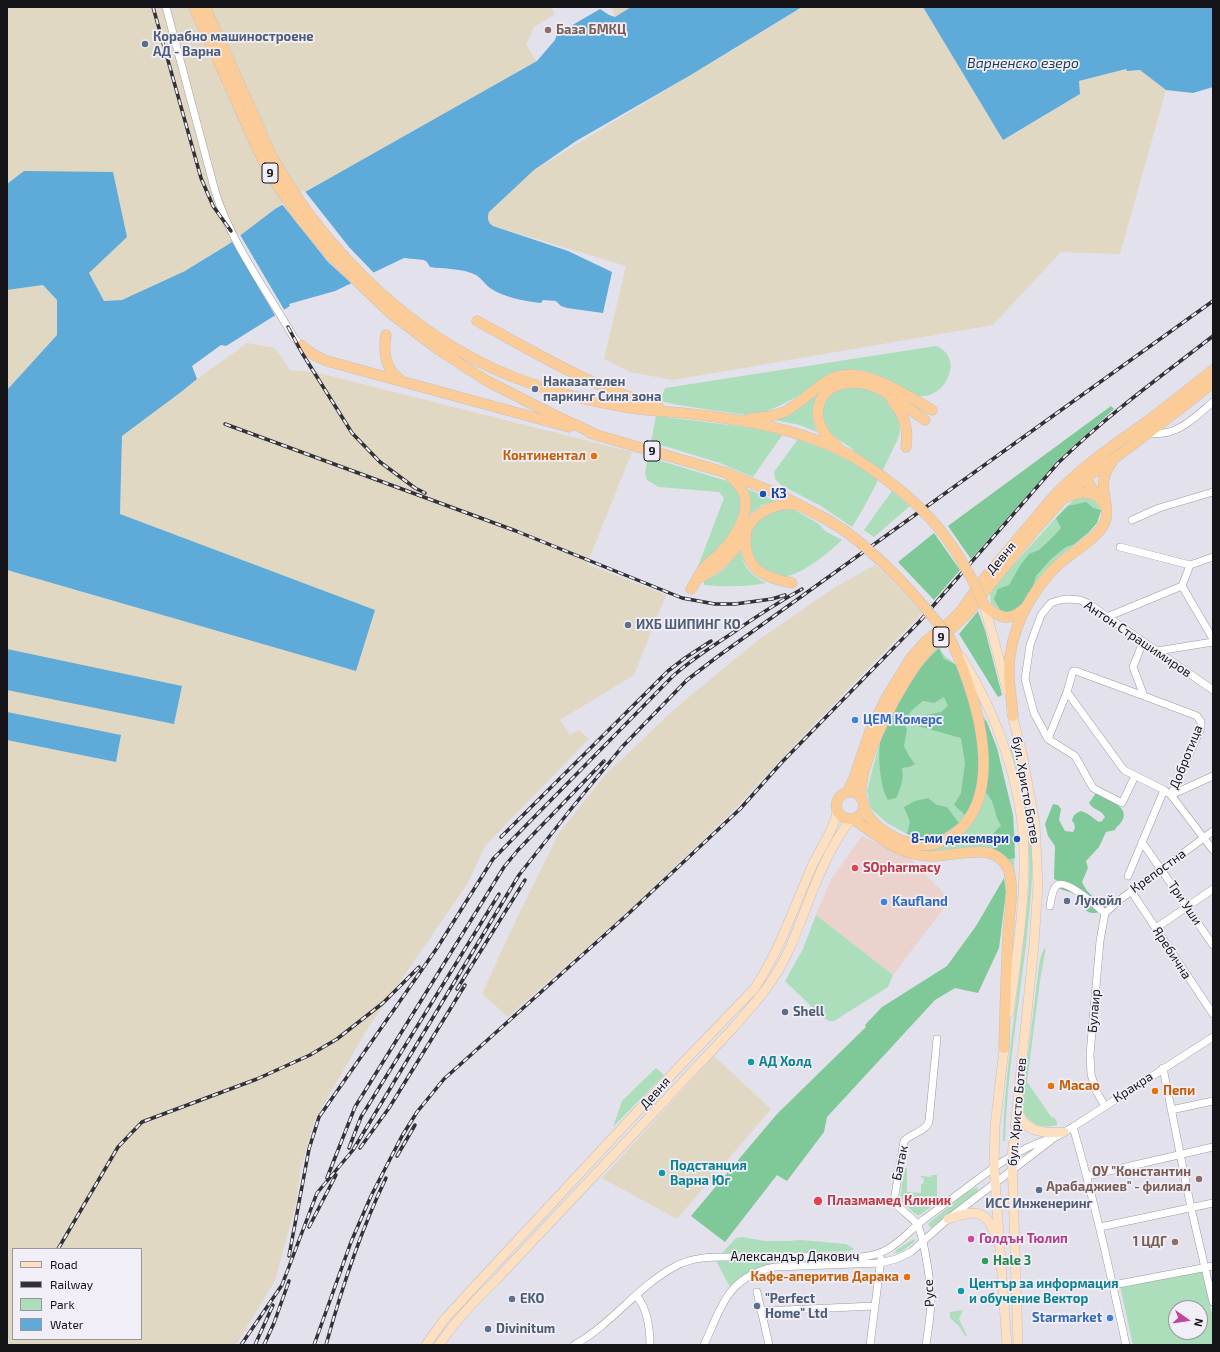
<!DOCTYPE html>
<html>
<head>
<meta charset="utf-8">
<style>
  body { margin:0 }
  #map { position:relative; width:1220px; height:1352px; overflow:hidden; background:#e3e1eb; font-family:"Exo 2",sans-serif }
  canvas { display:block }
  .frame { position:absolute; inset:0; border:8px solid #151418; pointer-events:none }
  .legend { position:absolute; left:12px; top:1248px; width:130px; height:92px; box-sizing:border-box; background:#f1eef8; border:1px solid #99979e; margin:0; padding:5px 7px; list-style:none; font-size:12px; color:#151418 }
  .legend li { display:flex; align-items:center; gap:8px; height:20px }
  .legend b { width:20px; border:1px solid #99979e }
  .north { position:absolute; left:1168px; top:1300px; width:40px; height:40px; box-sizing:border-box; background:#f1eef8; border:1px solid #99979e; border-radius:50%; rotate:103deg; font-size:11px; font-weight:700; line-height:16px; text-align:center; color:#151418 }
  .north::after { content:''; display:block; margin:auto; width:14px; height:18px; background:#bd479f; clip-path:polygon(50% 0,100% 100%,50% 72%,0 100%) }
</style>
</head>
<body>
<div id="map">
<canvas width="1220" height="1352"></canvas>
<div class="frame"></div>
<ul class="legend">
<li><b style="height:5px;background:#fde0c1"></b>Road</li>
<li><b style="height:5px;background:#323135"></b>Railway</li>
<li><b style="height:11px;background:#addebc"></b>Park</li>
<li><b style="height:11px;background:#5eaad9"></b>Water</li>
</ul>
<div class="north">N</div>
</div>
<script>
const ctx = document.querySelector('canvas').getContext('2d');
ctx.lineJoin = 'round';
function fill(path, color) { ctx.fillStyle = color; ctx.fill(path, 'evenodd'); }
function stroke(path, color, width, dash) { ctx.strokeStyle = color; ctx.lineWidth = width; ctx.lineCap = dash ? 'butt' : 'round'; ctx.setLineDash(dash || []); ctx.stroke(path); }
function write(font, color, halo, rows, align = 'center') {
  ctx.font = font + ' "Exo 2",sans-serif'; ctx.lineWidth = 3.5; ctx.setLineDash([]); ctx.textBaseline = 'middle'; ctx.strokeStyle = halo; ctx.fillStyle = color; for (const [text, x, y, turn = 0] of rows) {
    ctx.save(); ctx.translate(x, y); ctx.rotate((+turn || 0) * Math.PI / 180); ctx.textAlign = isNaN(turn) ? turn : align; if (halo) ctx.strokeText(text, 0, 0); ctx.fillText(text, 0, 0); ctx.restore();
  }
}
fill(new Path2D(`
  M862,836L912,860L950,900L893,975L816,915L831,879Z`), '#ecd2cc');
fill(new Path2D(`
  M7,7H551L555,14L534,27L526,45L537,61L275,209L229,244L185,271L122,300L104,301L88,273L127,236L24,171L7,184Z
  M612,7H631L615,17Z
  M803,7H923L1003,140L1080,94L1079,81L1126,69L1140,70L1166,90L1120,254L1061,252L993,325L673,380L630,372L604,359L626,266L493,226L489,222L488,219L489,212L534,170Z
  M43,285L57,300V335L7,390V290Z
  M247,343L275,348L290,370L314,372L632,452L587,564L666,595L634,675L560,720L570,735L579,730L589,739L537,792L485,846L468,883L368,1028L332,1090L315,1120L301,1167L296,1204L275,1281L236,1345H7V570L356,671L374,610L120,514L122,436L181,392L197,379ZM13,1249H141V1339H13Z
  M875,565L886,574L922,613L817,721L729,815L627,912L508,1017L482,994L515,922L559,833L605,775L679,705L757,641L834,588Z
  M714,1056L771,1109L677,1219L602,1178Z`), '#e1d8c3');
fill(new Path2D(`
  M936,346C964,357 947,394 925,396C916,397 910,392 902,388C885,379 868,368 849,370C843,370 836,371 831,373C821,377 808,390 798,396C787,402 763,415 750,415C743,415 734,413 726,412C704,409 682,406 660,401L665,388Z
  M846,387C855,387 862,387 871,390C886,395 901,414 900,430C900,437 894,446 891,453C879,478 867,504 852,527L821,506L781,485L775,479L774,472L798,439L826,450L847,460L853,449C846,444 838,440 832,434C822,425 818,409 827,397C831,391 840,389 846,387Z
  M818,394C812,411 810,415 817,432L800,425L775,420L806,402Z
  M656,416L753,428L783,434L753,477L720,463L651,442Z
  M648,457L727,481C764,506 718,549 697,569L724,498L719,492L659,487L647,480L645,473Z
  M748,489L776,501L762,505L750,514L751,501Z
  M892,491L910,506L874,537L864,530Z
  M1077,497C1091,496 1094,498 1101,510L1097,523L1088,533L1055,561L1033,586L1025,600L1007,612L1000,610L991,604L990,593L995,585L1063,510Z
  M785,508L795,510L819,524L825,531L842,540C827,554 800,577 779,577C772,577 767,573 762,569C745,555 744,535 760,519C766,512 777,510 785,508Z
  M740,546C743,566 748,574 766,583C745,587 726,587 704,585V581C724,572 730,565 740,546Z
  M939,648L945,656L959,667L971,807L959,823L928,839L907,834L887,823L871,809L867,791L873,767L883,732L934,652Z
  M982,714L986,720L997,748L1013,815L1015,840L1014,868H1010L998,853L933,852L918,851V848L962,833L974,820L981,804L980,716Z
  M1011,747C1022,782 1030,817 1032,854C1033,884 1029,915 1026,945C1018,1010 1007,1076 1005,1141H1003C1004,1076 1016,1010 1023,945C1026,914 1031,883 1029,852C1027,816 1018,783 1008,748Z
  M816,915L893,975L888,987L834,1021H829L822,1017L785,981L803,949Z
  M1046,947L1040,981L1027,1082L1052,1118L1054,1117L1057,1122V1125C1040,1130 1023,1122 1022,1103L1039,966C1040,960 1041,952 1046,947Z
  M656,1068L664,1075L613,1127L622,1101Z
  M904,1168H907V1192L921,1193V1184H923L924,1178L920,1177L921,1176L931,1177L932,1175H937V1202L920,1215H917L900,1201Z
  M977,1187L978,1191L931,1228L928,1224L967,1192Z
  M742,1237L765,1241H788L801,1240L846,1244L854,1249L850,1251L724,1254L722,1253L736,1238Z
  M914,1239L915,1241C910,1245 902,1253 895,1253L896,1250Z
  M714,1257L829,1262L775,1267L733,1287H730Z
  M1202,1271L1213,1319V1345H1133L1120,1286ZM1176,1308H1200V1332H1176Z
  M963,1310L959,1319L967,1336H965L959,1326L950,1318V1312Z`), '#addebc');
fill(new Path2D(`
  M1111,406L1114,409L1060,458L971,559L948,526Z
  M1086,502L1093,508L1101,510L1097,523L1088,533L1073,545L1066,547L1052,558L1036,576L1033,586L1025,600L1016,611L1007,612L1000,610L994,599L998,589L1009,585L1021,564L1029,554L1039,550L1053,537L1061,528L1056,518L1068,506Z
  M934,533L960,570L934,600L898,562Z
  M978,611L985,630L1002,695L998,697L959,634Z
  M939,648L944,659C949,661 954,663 958,667C962,671 963,681 965,687C975,719 982,753 977,787C976,797 971,807 965,815L954,805L961,793L965,763L961,738L918,726L916,717L941,712L948,706L944,697L934,703L923,701L912,710L904,722L907,730L904,746L909,756L915,764L909,767L902,768C904,779 901,788 896,798L888,800C880,787 878,758 880,743C882,733 888,724 892,715C905,691 918,666 939,648Z
  M986,720L997,748L1013,815L1015,858L1006,860L994,852C992,840 990,834 1001,826L997,818L992,801L985,791L982,723Z
  M1096,793C1108,800 1135,808 1119,825C1117,826 1116,828 1115,830C1113,831 1108,831 1106,832L1099,847L1086,861L1088,868L1082,882C1086,891 1091,896 1100,901L1104,897H1107L1111,900V903C1097,917 1084,918 1079,896L1073,893L1060,889L1058,881L1054,879L1055,846L1048,836L1045,824L1053,804L1058,805L1061,809L1059,820L1065,831L1073,832L1075,828L1074,823L1072,821C1073,815 1076,813 1081,811C1088,813 1093,818 1099,822L1102,821L1105,817C1102,810 1093,810 1089,803Z
  M928,798L937,805L947,807L959,823C936,840 935,841 907,834L910,822L904,807L915,801Z
  M1004,878L1006,892L999,948L978,993L955,988L935,1000L827,1117L824,1132L787,1181L777,1175L725,1242L691,1216L777,1114L866,1027L865,1025L882,1007L947,966L976,926Z`), '#7fc999');
fill(new Path2D(`
  M631,7H802L689,76L576,141L534,170L489,212C487,218 488,223 493,226L568,251L612,272L603,313L567,308L561,306L556,301L543,300L541,303C524,301 505,298 490,288C485,284 481,278 476,275C462,268 444,269 430,267L427,262L424,260L404,258L335,291L289,304L290,306L226,346L221,345L192,366L197,379L181,392L122,436L120,514L375,610L356,671L7,570V390L57,335V300L43,285L7,290V184L24,171L113,172L127,237L89,273L104,301L122,300L185,271L229,244L275,209L537,61L555,40L557,34L600,9L609,15L615,17Z
  M923,7H1213V87L1193,93L1166,90L1140,70L1127,71L1126,69L1079,81L1080,94L1003,140Z
  M7,649L182,686L174,724L7,690Z
  M7,712L121,735L116,762L7,740Z`), '#5eaad9');
fill(new Path2D(`
  M304,190L349,247L374,273L352,284L328,262L281,203Z
  M239,233L285,311L276,317L231,240Z`), '#e3e1eb');
const minor = new Path2D(`
  M166,7L215,191C231,243 267,291 294,338L301,345
  M1147,434C1156,434 1164,434 1172,431C1186,427 1202,411 1213,402
  M1132,520L1159,508L1213,492
  M1120,547L1190,565
  M1182,586L1213,639
  M1107,617L1182,586L1190,565L1213,557
  M1143,642L1133,667L1144,696L1197,716L1201,722V728L1171,795
  M1157,651L1213,642
  M1067,692L1124,770L1164,790L1171,795L1213,850
  M1048,739L1067,692L1073,671H1076L1144,696
  M1135,776L1122,803L1093,788L1075,756L1048,739L1034,713L1025,679L1030,645L1041,615L1051,603L1060,600L1068,599L1080,600L1089,604L1213,690
  M1171,795L1213,776
  M1142,842L1213,945
  M1128,876L1164,790
  M1131,891L1213,1014
  M1050,906C1051,900 1052,889 1057,885C1068,879 1097,907 1105,913
  M1105,913L1122,898L1162,869L1213,831
  M1156,928L1213,889
  M1163,1068L1191,1208L1213,1302
  M1105,1106L1096,1091L1091,1074L1090,1054L1100,941L1105,913
  M1171,1110L1213,1101
  M1073,1127C1094,1199 1110,1272 1126,1345
  M1087,1176L1213,1147
  M1100,1227L1213,1203
  M1113,1285L1213,1266
  M757,1292L769,1345
  M636,1295C647,1308 650,1328 650,1345
  M761,1311L875,1306
  M574,1345C611,1325 637,1287 674,1267C698,1253 728,1258 755,1257C790,1257 826,1256 861,1257C892,1254 901,1238 923,1220C937,1210 951,1199 965,1189C990,1170 1016,1150 1046,1140
  M704,1345C722,1306 728,1276 775,1267L881,1263L896,1259L911,1252L948,1219L1054,1138L1073,1127L1213,1037
  M870,1345L881,1259
  M926,1345C928,1330 931,1315 931,1299C931,1285 924,1236 917,1224C911,1216 897,1208 894,1201L904,1141C911,1133 926,1132 929,1121L937,1039`);
const major = new Path2D(`
  M984,605L994,640L1007,690
  M961,657C997,713 1023,787 1024,853C1025,907 1016,960 1009,1013
  M1011,710L1022,753L1035,824L1038,885L1034,944L1012,1157L1018,1345
  M1005,1041L995,1126L994,1167L1007,1345
  M1017,1106C1021,1132 1043,1134 1064,1132
  M948,1219C972,1211 986,1207 995,1235
  M426,1345L443,1321L488,1272L676,1070L754,989C780,951 794,906 813,864C820,849 836,826 837,811
  M439,1345C455,1321 475,1300 496,1280L735,1026C755,1003 775,981 788,952C808,908 820,859 851,819`);
const highway = new Path2D(`
  M194,7L264,163L281,191L299,217L332,257L389,312L439,350L487,381L552,414L597,435
  M205,7C221,42 236,77 252,111C259,128 266,146 275,162C328,254 413,337 513,377C547,390 583,400 619,406C640,410 661,411 682,413C740,419 798,428 850,455
  M477,321C536,353 593,388 658,406
  M386,335C383,353 385,370 402,381
  M301,345L314,355L327,361L569,427
  M892,400C904,416 909,426 906,447
  M748,419C760,417 773,417 784,412C801,404 814,387 831,379C861,363 906,395 932,410
  M590,433L727,473L778,494L826,519L845,531
  M837,446C801,418 819,375 865,384C884,387 908,409 925,420
  M1087,472C1085,484 1097,494 1104,504
  M1067,497C1079,492 1086,491 1097,496
  M746,533C743,568 761,577 792,583
  M697,579C713,572 725,562 735,549C742,540 746,529 753,520C764,508 782,502 798,505
  M691,589C695,583 699,574 704,568C709,562 716,557 722,551C735,537 752,512 743,492C740,485 734,480 729,475
  M984,605C998,618 1009,623 1025,608
  M1013,716C1012,701 1009,686 1009,671C1009,631 1031,590 1060,563C1072,553 1096,538 1103,526C1115,506 1092,487 1112,462
  M848,792L854,778L870,731L888,695L911,658L926,641L951,621L961,611L983,580L1054,496C1081,467 1113,446 1145,423C1168,406 1190,388 1213,370
  M861,798C858,761 903,678 927,651C941,635 960,624 973,607C993,580 1014,555 1036,529C1049,515 1061,499 1075,487C1090,474 1108,463 1124,451C1154,429 1184,406 1213,383
  M864,808C858,827 832,819 837,802C840,792 852,789 859,795C865,800 863,808 867,814C879,832 905,846 927,845C938,845 949,838 957,832C1001,794 981,716 963,669C959,659 955,648 950,639
  M853,819C879,837 902,858 935,856C951,855 967,851 983,852C995,853 1005,860 1009,871C1014,889 1009,916 1008,935C1006,972 1005,1010 1004,1048`);
stroke(minor, '#9c9aa3', 8);
stroke(major, '#c2c2c3', 10);
stroke(highway, '#c2c2c3', 11);
stroke(minor, '#fff', 7);
stroke(major, '#fde0c1', 9);
stroke(highway, '#fccc98', 10);
const rail = new Path2D(`
  M153,7L201,178L213,206L231,231
  M288,327L302,353L352,433L380,462L415,488L425,493
  M225,424L516,531L682,598L715,604H735L772,599L785,595
  M501,837L668,671L685,658L711,641
  M457,989L525,880
  M349,1148L361,1117L499,894
  M360,1148L389,1108L465,985
  M397,1156L415,1125
  M327,1178L355,1107L504,867L518,850L604,761
  M309,1227L336,1175
  M58,1249L118,1147L142,1122L257,1079L310,1055L337,1039L383,1003L419,967
  M289,1256L309,1149L319,1117L437,948L493,859L673,676C691,660 711,647 731,634C754,618 777,603 802,589
  M241,1345L282,1285L317,1193L353,1150L519,875L571,809L622,747L687,680L717,657L1213,301
  M255,1345L273,1305
  M264,1345L274,1323L289,1281
  M314,1345L351,1242L371,1196L402,1136L417,1112L444,1079L628,914L740,809L783,761L919,622L1058,463C1106,416 1160,377 1213,336
  M326,1345C342,1287 360,1232 386,1178`);
stroke(rail, '#323135', 3.5);
stroke(rail, '#f1eef8', 2, [6]);
const highwayBridge = new Path2D(`
  M850,455C916,496 953,533 984,605
  M845,531C886,561 919,598 950,639`);
stroke(highwayBridge, '#c2c2c3', 11, []);
stroke(highwayBridge, '#fccc98', 10);
for (const [x, y, r, color] of [
  [548,30,4,"#8d6e63"],
  [145,44,4,"#5c6f8a"],
  [535,389,4,"#5c6f8a"],
  [594,456,4,"#e8710a"],
  [763,494,4,"#1a4fb4"],
  [628,625,4,"#5c6f8a"],
  [855,720,4,"#3f7fe0"],
  [1017,839,4,"#1a4fb4"],
  [855,868,4,"#e0444e"],
  [1067,901,4,"#5c6f8a"],
  [884,902,4,"#3f7fe0"],
  [785,1012,4,"#5c6f8a"],
  [751,1062,4,"#0f9aa8"],
  [1051,1086,4,"#e8710a"],
  [1155,1091,4,"#e8710a"],
  [662,1173,4,"#0f9aa8"],
  [1199,1179,4,"#8d6e63"],
  [1039,1190,4,"#5c6f8a"],
  [818,1201,5,"#e0444e"],
  [971,1239,4,"#d1479c"],
  [1175,1242,4,"#8d6e63"],
  [985,1261,4,"#2e9e5b"],
  [907,1277,4,"#e8710a"],
  [961,1291,4,"#0f9aa8"],
  [512,1299,4,"#5c6f8a"],
  [757,1306,4,"#5c6f8a"],
  [1110,1318,4,"#3f7fe0"],
  [488,1329,4,"#5c6f8a"]
]) { const dot = new Path2D(); dot.arc(x, y, r, 0, 2 * Math.PI); ctx.fillStyle = color; ctx.fill(dot); stroke(dot, '#f1eef8', 1.5); }
for (const [x, y, w] of [
  [270,173,16],
  [652,451,16],
  [941,637,16]
]) { const box = new Path2D(); box.roundRect(x - w / 2, y - 10, w, 20, 3); ctx.fillStyle = '#f1eef8'; ctx.fill(box); stroke(box, '#151418', 1); }
write('bold 12px', '#151418', null, [
  ["9",270,173],
  ["9",652,451],
  ["9",941,637]
]);
write('bold 13px', '#785e54', '#f1eef8', [
  ["База БМКЦ",556,30,"left"],
  ["ОУ \"Константин",1191,1172],
  ["Арабаджиев\" - филиал",1191,1187],
  ["1 ЦДГ",1167,1242]
], 'right');
write('bold 13px', '#4e5e75', '#f1eef8', [
  ["Корабно машиностроене",153,37],
  ["АД - Варна",153,52],
  ["Наказателен",543,382],
  ["паркинг Синя зона",543,397],
  ["ИХБ ШИПИНГ КО",636,625],
  ["Лукойл",1075,901],
  ["Shell",793,1012],
  ["ИСС Инженеринг",1039,1204,"center"],
  ["EKO",520,1299],
  ["\"Perfect",765,1299],
  ["Home\" Ltd",765,1314],
  ["Divinitum",496,1329]
], 'left');
write('bold 13px', '#c56008', '#f1eef8', [
  ["Континентал",586,456],
  ["Macao",1059,1086,"left"],
  ["Пепи",1163,1091,"left"],
  ["Кафе-аперитив Дарака",899,1277]
], 'right');
write('bold 13px', '#164399', '#f1eef8', [
  ["КЗ",771,494],
  ["8-ми декември",1009,839,"right"]
], 'left');
write('13px', '#151418', '#f1eef8', [
  ["Девня",1001,558,-50],
  ["Антон Страшимиров",1138,639,34],
  ["Добротица",1186,757,-68],
  ["бул. Христо Ботев",1026,790,80],
  ["Крепостна",1158,871,-36],
  ["Три Уши",1185,903,56],
  ["Яребична",1172,953,57],
  ["Булаир",1094,1011,-85],
  ["Кракра",1133,1087,-33],
  ["Девня",655,1093,-48],
  ["бул. Христо Ботев",1017,1112,-85],
  ["Батак",900,1163,-78],
  ["Александър Дякович",795,1257],
  ["Русе",929,1293,-93]
]);
write('bold 13px', '#366cbe', '#f1eef8', [
  ["ЦЕМ Комерс",863,720],
  ["Kaufland",892,902],
  ["Starmarket",1102,1318,"right"]
], 'left');
write('bold 13px', '#be3a42', '#f1eef8', [
  ["SOpharmacy",863,868],
  ["Плазмамед Клиник",827,1201]
], 'left');
write('bold 13px', '#0d838f', '#f1eef8', [
  ["АД Холд",759,1062],
  ["Подстанция",670,1166],
  ["Варна Юг",670,1181],
  ["Център за информация",969,1284],
  ["и обучение Вектор",969,1299]
], 'left');
write('bold 13px', '#b23c85', '#f1eef8', [
  ["Голдън Тюлип",979,1239]
], 'left');
write('bold 13px', '#27864d', '#f1eef8', [
  ["Hale 3",993,1261]
], 'left');
write('italic 14px', '#1c3d51', '#f1eef8', [
  ["Варненско езеро",1023,63]
]);
</script>
</body>
</html>
